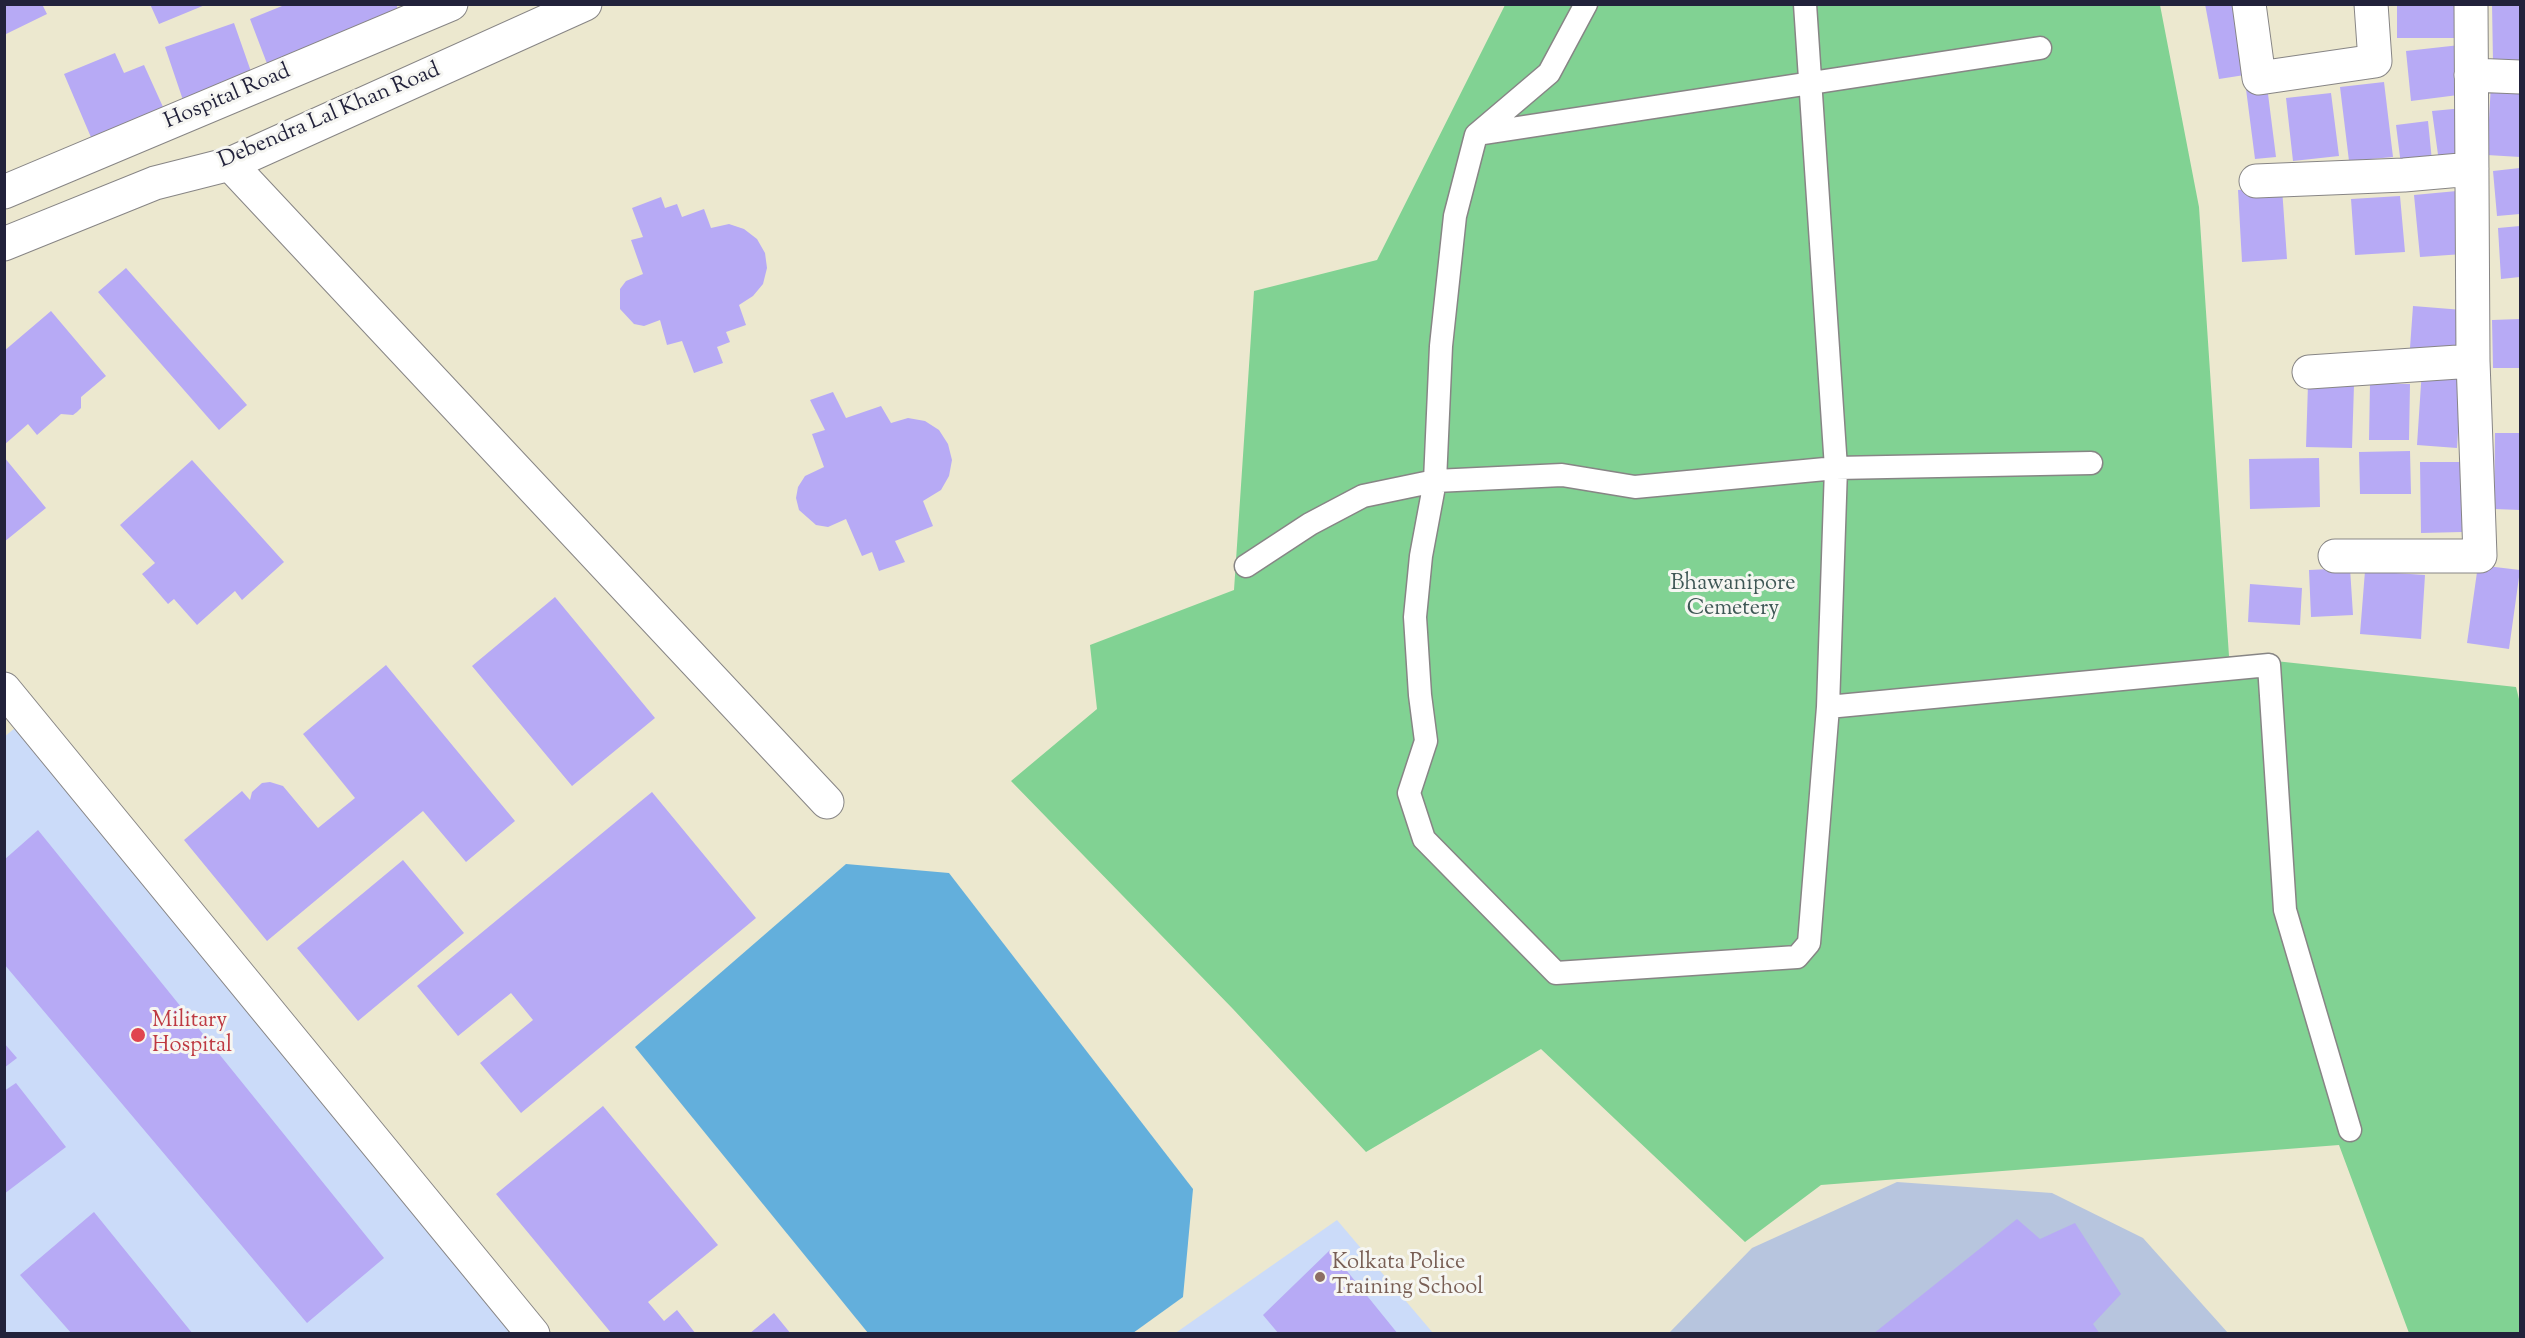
<!DOCTYPE html>
<html>
<head>
<meta charset="utf-8">
<style>
  body { margin:0 }
  #map { position:relative; width:2525px; height:1338px; overflow:hidden; background:#ece8cf; font-family:"Sorts Mill Goudy",serif }
  canvas { display:block }
  .frame { position:absolute; inset:0; border:6px solid #22223b; pointer-events:none }
</style>
</head>
<body>
<div id="map">
<canvas width="2525" height="1338"></canvas>
<div class="frame"></div>
</div>
<script>
const ctx = document.querySelector('canvas').getContext('2d');
ctx.lineJoin = 'round';
function fill(path, color) { ctx.fillStyle = color; ctx.fill(path, 'evenodd'); }
function stroke(path, color, width, dash) { ctx.strokeStyle = color; ctx.lineWidth = width; ctx.lineCap = dash ? 'butt' : 'round'; ctx.setLineDash(dash || []); ctx.stroke(path); }
function write(font, color, halo, rows, align = 'center') {
  ctx.font = font + ' "Sorts Mill Goudy",serif'; ctx.lineWidth = 6; ctx.setLineDash([]); ctx.textBaseline = 'middle'; ctx.strokeStyle = halo; ctx.fillStyle = color; for (const [text, x, y, turn = 0] of rows) {
    ctx.save(); ctx.translate(x, y); ctx.rotate((+turn || 0) * Math.PI / 180); ctx.textAlign = isNaN(turn) ? turn : align; if (halo) ctx.strokeText(text, 0, 0); ctx.fillText(text, 0, 0); ctx.restore();
  }
}
fill(new Path2D(`
  M20,724L511,1333H5L4,737Z
  M1337,1220L1433,1333L1174,1334Z`), '#cbdbf9');
fill(new Path2D(`
  M1897,1182L2052,1193L2143,1238L2228,1333L1668,1334L1752,1248Z`), '#b7c5de');
fill(new Path2D(`
  M1505,5H2160L2199,207L2229,656L2516,687L2520,703V1332L2409,1333L2339,1145L1821,1185L1745,1242L1541,1049L1366,1152L1233,1009L1011,781L1097,709L1090,645L1234,590L1254,291L1377,260Z`), '#81d293');
fill(new Path2D(`
  M846,864L949,873L1193,1189L1183,1297L1133,1333H868L635,1047Z`), '#63afdc');
fill(new Path2D(`
  M4,4H42L47,14L4,35Z
  M150,4H205V5L159,24Z
  M287,4H396L403,23L271,74L250,19Z
  M2205,4H2238L2251,74L2219,79Z
  M2397,4H2458V38H2397Z
  M2492,4H2520V61L2493,62Z
  M234,23L255,83L185,106L165,47Z
  M2460,45L2466,94L2411,101L2406,51Z
  M115,53L124,73L144,65L168,118L96,149L64,74Z
  M2384,82L2393,157L2349,161L2340,87Z
  M2491,84L2520,86V157L2487,155Z
  M2267,86L2276,157L2255,159L2246,89Z
  M2331,93L2339,156L2293,161L2286,98Z
  M2464,108L2470,158L2439,162L2432,111Z
  M2428,121L2432,161L2401,165L2396,125Z
  M2520,168V214L2497,216L2493,171Z
  M2282,188L2287,259L2242,262L2238,190Z
  M2457,191L2463,254L2420,257L2414,195Z
  M2400,196L2405,252L2355,255L2351,199Z
  M661,197L665,208L677,204L682,217L704,209L711,228L729,224L744,229L757,239L765,253L767,268L763,284L753,296L739,305L746,325L726,332L730,342L717,347L723,363L694,373L682,341L667,345L660,320L644,326L634,324L620,309V289L626,281L643,274L631,240L643,237L632,208Z
  M2520,226V277L2501,279L2498,228Z
  M126,268L247,405L219,430L98,292Z
  M2413,306L2463,310L2461,352L2410,348Z
  M51,311L106,376L81,397V408L77,412L73,415L61,414L37,435L28,424L4,445V351Z
  M2520,319V368H2493L2492,320Z
  M2422,369L2462,372L2457,448L2417,445Z
  M2370,383L2410,384L2409,440H2369Z
  M2308,384L2354,385L2352,448L2306,447Z
  M833,392L846,418L881,406L891,423L908,418L925,421L939,430L948,444L952,460L949,476L941,490L923,501L933,526L895,541L905,562L879,571L872,552L862,556L846,519L828,527L816,525L799,510L796,498L798,487L805,476L824,467L812,434L825,430L810,400Z
  M2495,433H2520V510L2494,509Z
  M2410,451L2411,494H2360L2359,452Z
  M4,457L46,508L4,542Z
  M2319,458L2320,507L2250,509L2249,459Z
  M192,460L284,562L242,600L235,591L197,625L174,599L168,604L142,574L155,563L120,525Z
  M2420,462H2461L2462,532L2421,533Z
  M2478,565L2520,570L2509,649L2467,643Z
  M2350,568L2353,615L2311,617L2309,570Z
  M2365,571L2425,575L2421,639L2360,634Z
  M2250,584L2302,588L2300,625L2248,622Z
  M555,597L655,718L572,786L472,666Z
  M386,665L515,821L466,862L423,811L267,941L184,840L242,791L250,800L252,792L262,783L270,782L283,786L318,828L355,798L303,734Z
  M652,792L756,918L521,1113L480,1063L533,1020L511,993L458,1036L417,986Z
  M38,830L384,1258L307,1323L4,964V860Z
  M403,860L464,933L358,1021L297,948Z
  M4,1043L17,1058L4,1068Z
  M16,1083L66,1147L4,1194V1091Z
  M603,1106L718,1245L648,1302L664,1321L677,1310L696,1334H612L496,1194Z
  M94,1212L193,1334H72L20,1275Z
  M2017,1219L2040,1239L2075,1223L2121,1294L2093,1324L2100,1334H1873Z
  M1330,1250L1398,1334H1279L1263,1315Z
  M774,1313L791,1334H749Z`), '#b7aaf5');
const lane = new Path2D(`
  M1586,4L1549,73L1476,135L1455,216L1441,346L1435,481L1421,556L1415,617L1420,695L1426,741L1409,793L1424,839L1556,973L1797,957L1809,943L1828,707L1836,468L1805,4
  M1478,134L2040,48
  M1246,566L1310,524L1363,496L1435,481L1562,475L1635,487L1836,468L2091,463
  M1828,707L2269,665L2285,910L2350,1130`);
const street = new Path2D(`
  M2249,4L2259,78L2375,61L2371,4
  M2471,75L2520,77
  M230,164L827,802
  M2256,181L2404,175L2472,169
  M2309,372L2473,361
  M2335,556H2480L2473,361L2471,4
  M4,689L533,1334`);
const secondary = new Path2D(`
  M4,192L451,4
  M4,244L155,183L230,164L585,4`);
stroke(lane, '#878585', 25);
stroke(street, '#878585', 35);
stroke(secondary, '#878585', 35);
stroke(lane, '#fff', 22);
stroke(street, '#fff', 33);
stroke(secondary, '#fff', 33);
for (const [x, y, r, color] of [
  [138,1035,8,"#e0444e"],
  [1320,1277,6,"#8d6e63"]
]) { const dot = new Path2D(); dot.arc(x, y, r, 0, 2 * Math.PI); ctx.fillStyle = color; ctx.fill(dot); stroke(dot, '#f6f6f2', 2); }
write('22px', '#22223b', '#f6f6f2', [
  ["Hospital Road",228,98,-23],
  ["Debendra Lal Khan Road",330,117,-23]
]);
write('22px', '#3e5755', '#f6f6f2', [
  ["Bhawanipore",1733,585],
  ["Cemetery",1733,610]
]);
write('22px', '#be3a42', '#f6f6f2', [
  ["Military",152,1022],
  ["Hospital",152,1047]
], 'left');
write('22px', '#785e54', '#f6f6f2', [
  ["Kolkata Police",1332,1264],
  ["Training School",1332,1289]
], 'left');
</script>
</body>
</html>
